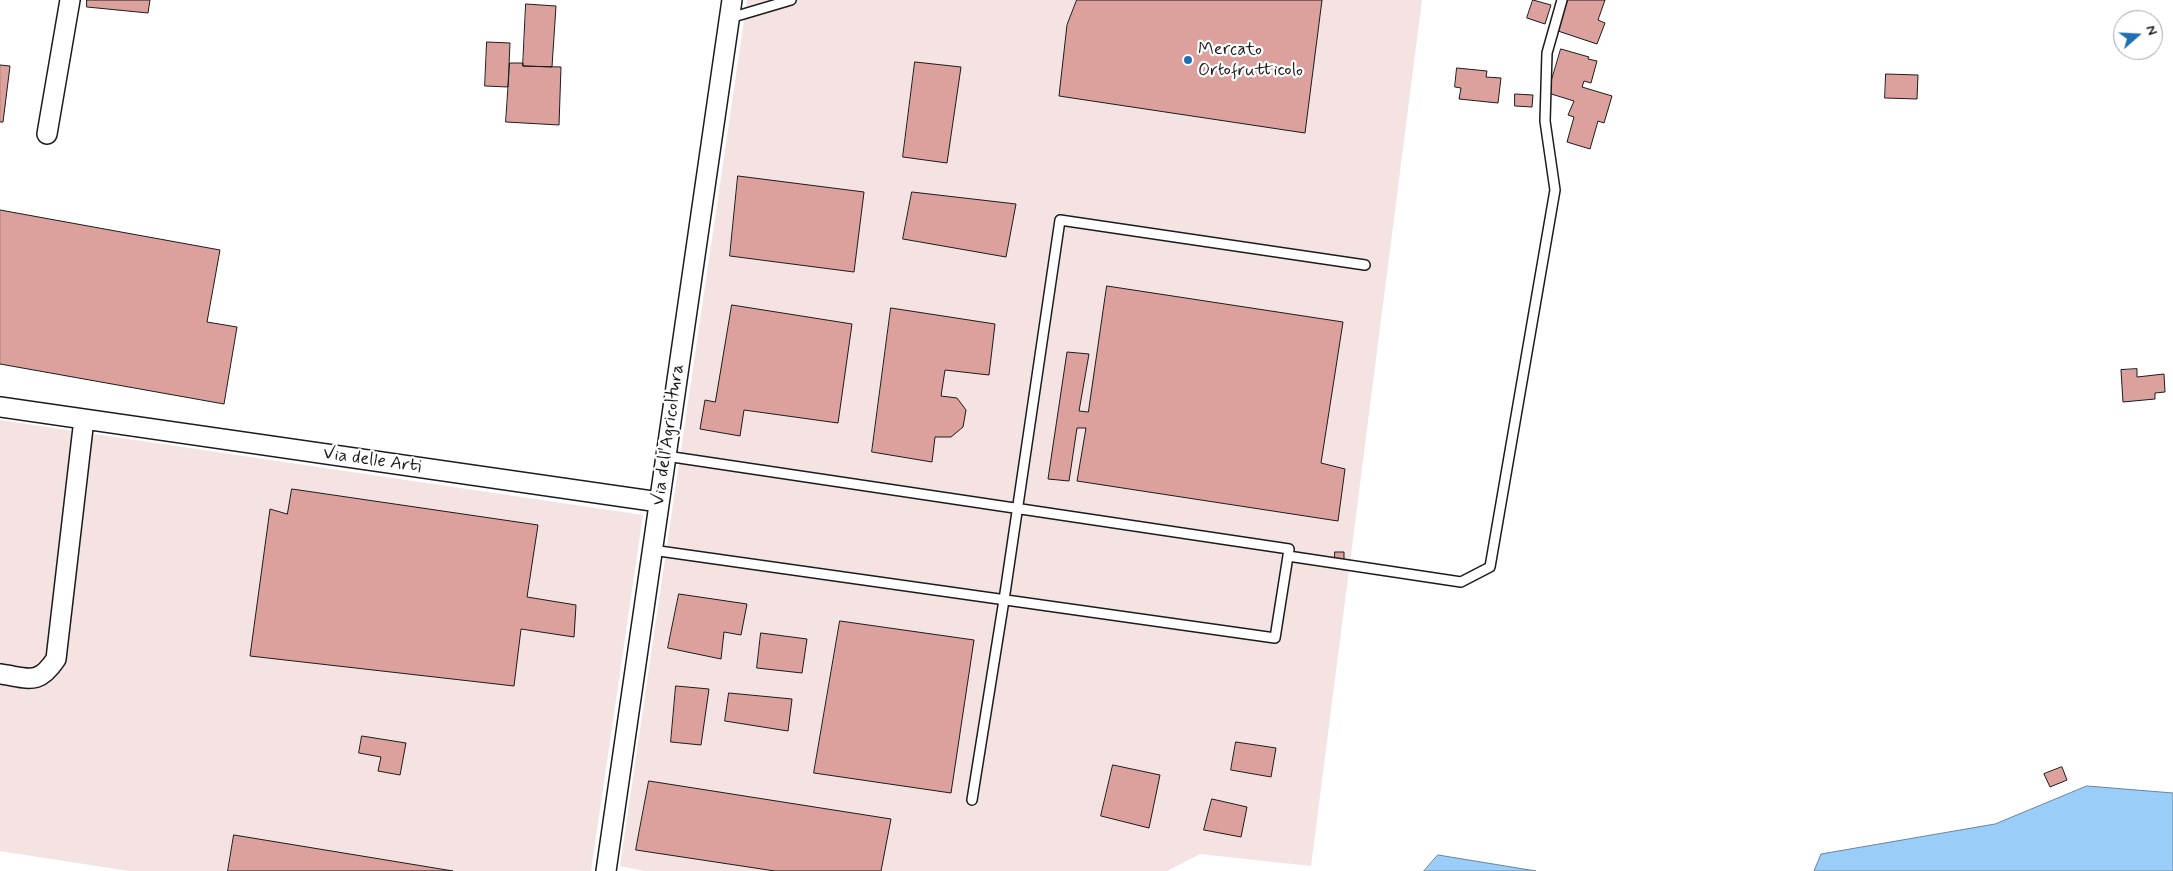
<!DOCTYPE html>
<html>
<head>
<meta charset="utf-8">
<style>
  body { margin:0 }
  #map { position:relative; width:2173px; height:871px; overflow:hidden; background:#fff; font-family:Mynerve,sans-serif }
  canvas { display:block }
  .north { position:absolute; left:2113px; top:10px; width:50px; height:50px; box-sizing:border-box; background:#fff; border:1px solid #a4a4a4; border-radius:50%; rotate:71deg; font-size:14px; font-weight:700; line-height:20px; text-align:center; color:#1c1c1c }
  .north::after { content:''; display:block; margin:auto; width:18px; height:22px; background:#1f6fb2; clip-path:polygon(50% 0,100% 100%,50% 72%,0 100%) }
</style>
</head>
<body>
<div id="map">
<canvas width="2173" height="871"></canvas>
<div class="north">N</div>
</div>
<script>
const ctx = document.querySelector('canvas').getContext('2d');
ctx.lineJoin = 'round';
function fill(path, color) { ctx.fillStyle = color; ctx.fill(path, 'evenodd'); }
function stroke(path, color, width, dash) { ctx.strokeStyle = color; ctx.lineWidth = width; ctx.lineCap = dash ? 'butt' : 'round'; ctx.setLineDash(dash || []); ctx.stroke(path); }
function write(font, color, halo, rows, align = 'center') {
  ctx.font = font + ' Mynerve,sans-serif'; ctx.lineWidth = 4.5; ctx.setLineDash([]); ctx.textBaseline = 'middle'; ctx.strokeStyle = halo; ctx.fillStyle = color; for (const [text, x, y, turn = 0] of rows) {
    ctx.save(); ctx.translate(x, y); ctx.rotate((+turn || 0) * Math.PI / 180); ctx.textAlign = isNaN(turn) ? turn : align; if (halo) ctx.strokeText(text, 0, 0); ctx.fillText(text, 0, 0); ctx.restore();
  }
}
fill(new Path2D(`
  M747,0H1422L1311,866L1200,854L1167,871H645L620,866Z
  M0,420L643,515L591,871H129L0,851Z`), '#f4e3e2');
const water = new Path2D(`
  M2087,786L2173,793V871H1814L1821,854L1995,824Z
  M1438,855L1536,871H1424Z`);
fill(water, '#9acdf7');
stroke(water, '#68869f', 1);
const building = new Path2D(`
  M87,0H150L148,13L87,7Z
  M1077,0H1322L1305,133L1059,96L1067,25Z
  M1533,0L1551,5L1545,24L1527,18Z
  M1568,0H1605L1598,20L1605,23L1597,44L1558,31Z
  M526,4L556,6L552,67L523,66Z
  M487,42L510,43L508,87L485,86Z
  M1561,49L1589,57L1588,59L1597,61L1591,83L1584,81L1582,87L1612,96L1604,123L1598,121L1590,149L1567,142L1574,117L1568,115L1574,101L1548,93Z
  M915,62L961,67L947,163L903,157Z
  M510,63H523V66L561,67L559,125L506,122Z
  M0,65L10,66L3,122H0Z
  M1457,68L1487,71L1486,77L1501,78L1498,103L1459,99L1461,88L1455,87Z
  M1886,74L1918,75L1917,99L1885,98Z
  M1515,94L1533,95L1532,107L1515,106Z
  M738,176L864,192L854,272L730,256Z
  M912,192L1016,204L1006,257L903,239Z
  M0,210L220,250L207,322L237,327L224,404L0,364Z
  M1107,286L1343,322L1321,463L1345,469L1338,521L1077,481L1086,428H1077L1069,481L1048,479L1067,352L1089,354L1079,411L1088,412Z
  M732,305L852,324L838,423L744,410L740,436L700,429L705,400L715,402Z
  M891,308L995,324L989,375L945,370L941,396L957,398L966,410L963,427L951,437H935L932,462L872,452Z
  M2137,369V377L2164,374L2165,392L2155,393V399L2123,402L2121,370Z
  M292,489L538,525L527,597L576,605L574,637L521,629L514,686L250,656L270,509L287,514Z
  M1335,552H1344V561H1335Z
  M679,594L747,604L741,635L724,632L721,659L668,648Z
  M840,621L974,640L951,793L814,773Z
  M761,633L807,639L802,673L757,668Z
  M676,686L709,689L701,745L671,742Z
  M729,693L792,699L788,731L725,721Z
  M362,736L406,743L400,775L378,771L381,757L359,753Z
  M1236,742L1276,748L1271,777L1231,770Z
  M1113,765L1160,775L1149,828L1101,816Z
  M2062,767L2067,780L2050,787L2044,774Z
  M649,781L891,819L881,871H775L636,850Z
  M1212,799L1247,807L1241,837L1204,830Z
  M234,835L453,871H228Z`);
fill(building, '#dca19d');
stroke(building, '#1c1c1c', 1);
const service = new Path2D(`
  M730,18L791,0
  M652,550L1275,638L1288,556L1289,549L666,456
  M1288,556L1461,582L1490,567L1555,190L1545,121L1547,53L1562,0
  M972,800L1004,600L1060,220L1365,265`);
const minor = new Path2D(`
  M47,134L70,0
  M0,407L659,502
  M0,674C29,678 38,686 56,659L84,419
  M606,871L732,0`);
stroke(service, '#1c1c1c', 12);
stroke(minor, '#1c1c1c', 22);
stroke(service, '#fff', 9);
stroke(minor, '#fff', 19);
for (const [x, y, r, color] of [
  [1188,60,5,"#1f6fb2"]
]) { const dot = new Path2D(); dot.arc(x, y, r, 0, 2 * Math.PI); ctx.fillStyle = color; ctx.fill(dot); stroke(dot, '#fff', 2); }
write('18px', '#1c1c1c', '#fff', [
  ["Mercato",1198,50],
  ["Ortofrutticolo",1198,71]
], 'left');
write('18px', '#1c1c1c', '#fff', [
  ["Via dell'Agricoltura",669,435,-82],
  ["Via delle Arti",372,461,8]
]);
</script>
</body>
</html>
